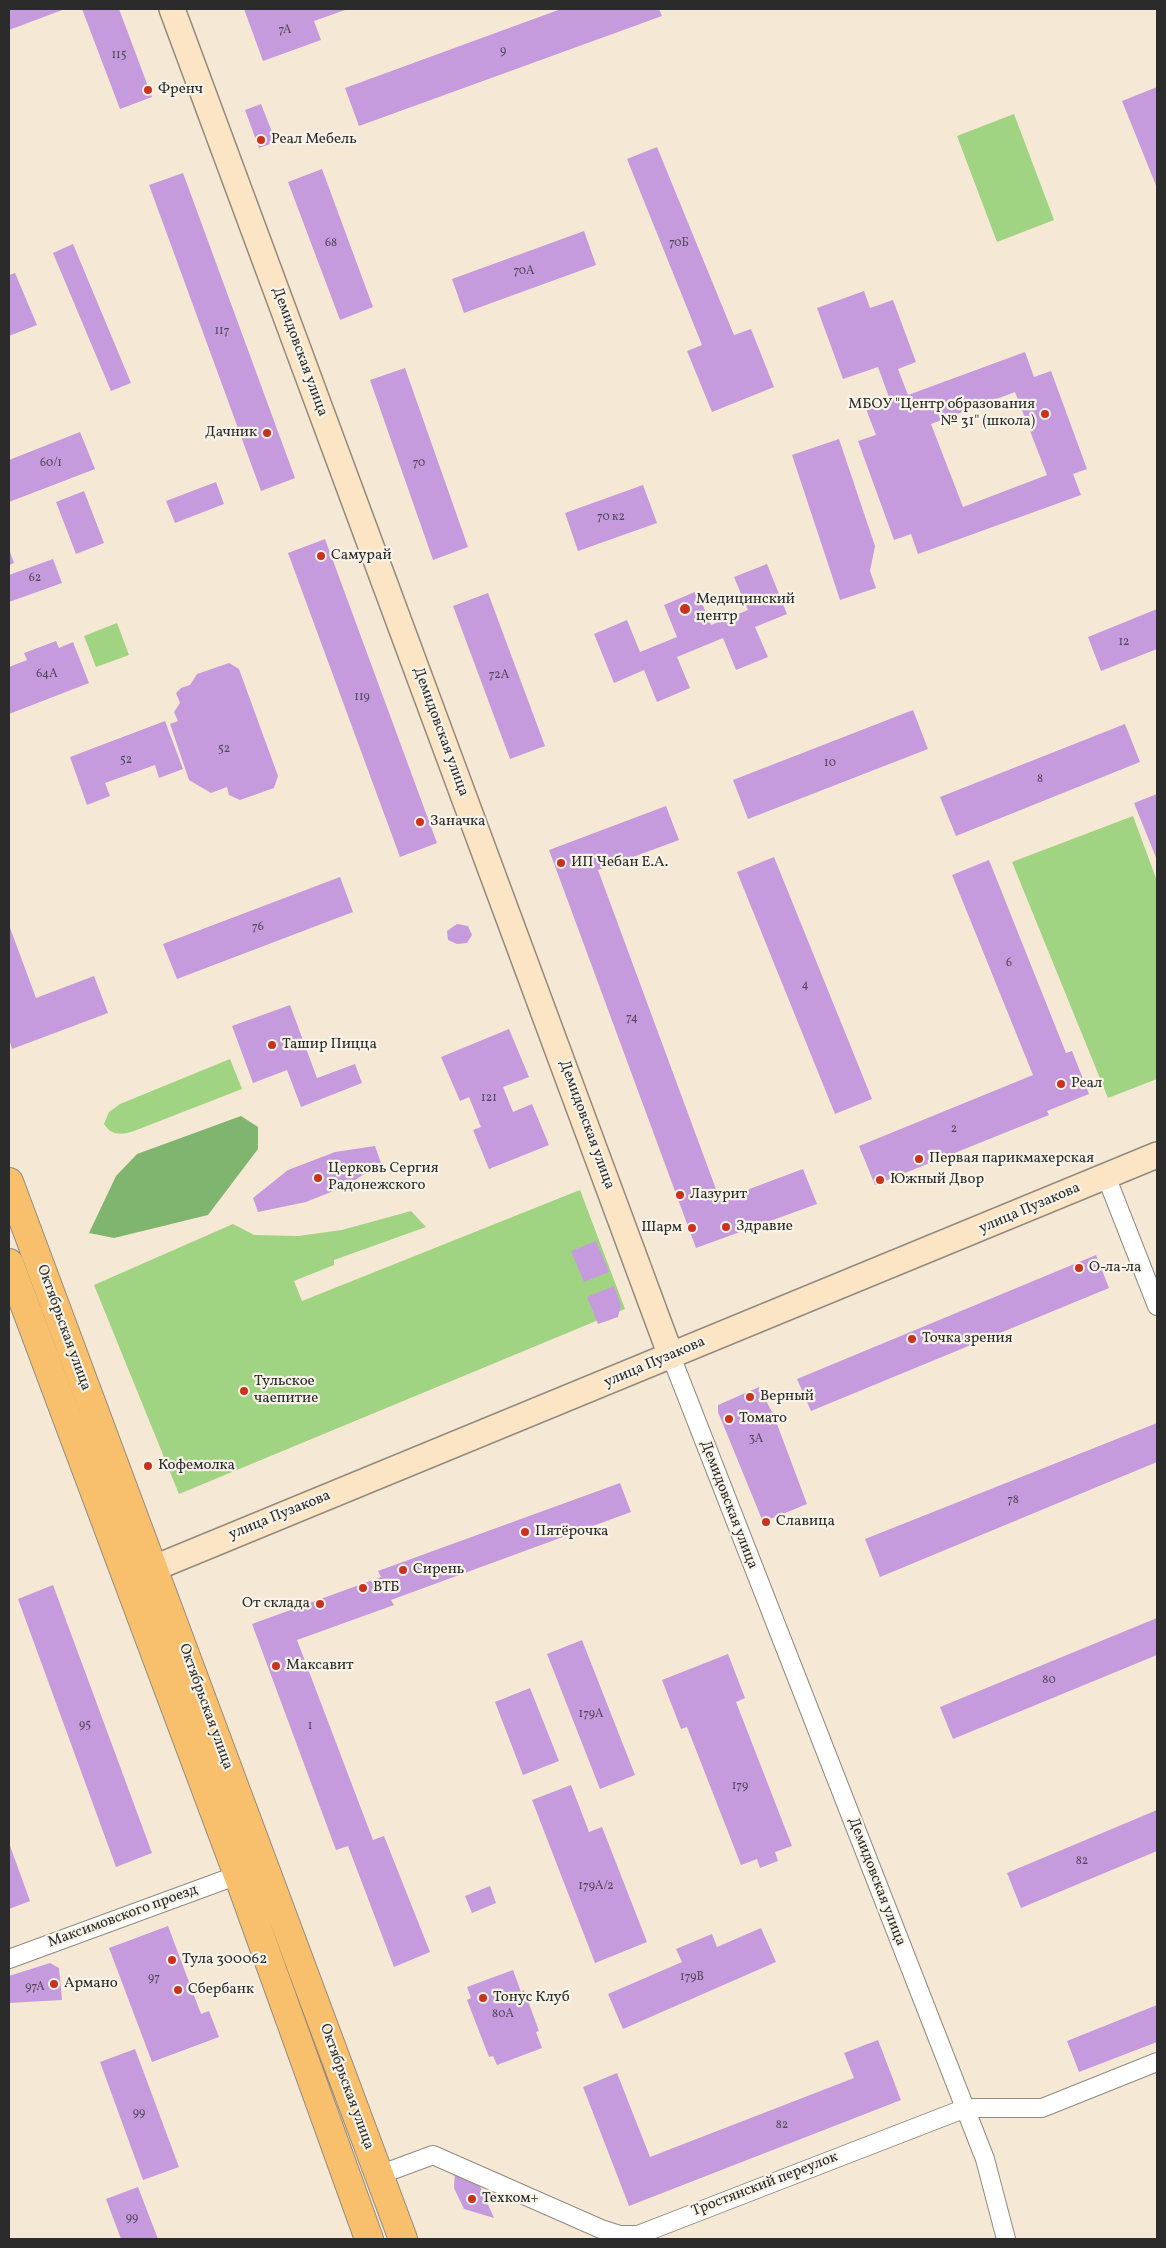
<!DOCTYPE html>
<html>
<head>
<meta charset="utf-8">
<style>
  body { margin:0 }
  #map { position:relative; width:1166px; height:2248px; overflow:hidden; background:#f5e8d4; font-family:Vollkorn,serif }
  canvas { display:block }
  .frame { position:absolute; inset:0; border:10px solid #2b2b2b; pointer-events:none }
</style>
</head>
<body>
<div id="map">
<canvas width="1166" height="2248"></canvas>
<div class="frame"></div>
</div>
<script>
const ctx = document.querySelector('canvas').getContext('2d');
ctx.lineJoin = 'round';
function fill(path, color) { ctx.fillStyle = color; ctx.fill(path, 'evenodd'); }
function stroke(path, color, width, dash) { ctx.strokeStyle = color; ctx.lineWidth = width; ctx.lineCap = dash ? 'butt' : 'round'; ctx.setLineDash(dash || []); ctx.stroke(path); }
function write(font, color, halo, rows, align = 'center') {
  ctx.font = font + ' Vollkorn,serif'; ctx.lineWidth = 4.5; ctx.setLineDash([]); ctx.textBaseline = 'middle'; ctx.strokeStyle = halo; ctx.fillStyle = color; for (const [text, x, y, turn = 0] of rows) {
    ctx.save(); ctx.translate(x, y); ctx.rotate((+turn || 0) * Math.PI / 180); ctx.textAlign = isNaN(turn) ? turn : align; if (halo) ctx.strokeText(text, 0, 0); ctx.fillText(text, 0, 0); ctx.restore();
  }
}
fill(new Path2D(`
  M1014,114L1054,220L997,242L957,136Z
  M117,623L129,655L96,667L84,636Z
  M1133,816L1157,881V1079L1108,1098L1012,862Z
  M230,1059L242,1089L134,1131C122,1135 111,1136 104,1124L109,1112L120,1104Z
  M580,1190L625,1309L179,1494L94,1285L233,1224L254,1235L298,1236L342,1230L411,1211L426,1227L334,1260V1265L294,1281L302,1301Z`), '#a0d382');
fill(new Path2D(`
  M241,1116L258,1127V1149L208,1215L114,1238L89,1233L116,1176L137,1154Z`), '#80b570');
fill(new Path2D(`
  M9,9H65L9,30Z
  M82,9H119L152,97L120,109Z
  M244,9H348L314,21L321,40L263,61Z
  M561,9H659L662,16L359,126L345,88Z
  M1157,87V188L1122,101Z
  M261,104L276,142L259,148L245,110Z
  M657,147L734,335L751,329L774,387L712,412L687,351L702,345L627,159Z
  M322,169L373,307L340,320L288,182Z
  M183,173L295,478L261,491L149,185Z
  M584,231L596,265L464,313L452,279Z
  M73,244L131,383L111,391L53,253Z
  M15,273L37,325L9,336V275Z
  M864,291L870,308L893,300L916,362L898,369L908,395L1025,352L1034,377L1051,371L1087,469L1073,474L1081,495L918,554L911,534L894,540L858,441L876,435L866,409L890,400L878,367L843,379L817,308ZM1015,392L1047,475L963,507L931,424Z
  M405,368L468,547L433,560L370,380Z
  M80,432L95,469L9,502V460Z
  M839,439L875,546L870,571L876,588L840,600L792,455Z
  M216,482L224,504L175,523L166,501Z
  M643,485L657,523L578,551L565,513Z
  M84,491L104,543L76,554L56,502Z
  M325,539L437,843L400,857L288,553Z
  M9,549L14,563L9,565Z
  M53,559L62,583L9,602V575Z
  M767,564L787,614L755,627L768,657L736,670L723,638L677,657L690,688L657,702L644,670L614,683L594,634L627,620L640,652L677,637L664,605L697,591L711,625L748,610L734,577Z
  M488,593L545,746L510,759L453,606Z
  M1157,609V649L1101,671L1088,637Z
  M56,641L59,648L73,642L89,683L9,714V667L27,660L24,653Z
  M229,663L239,669L278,776L274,788L240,800L229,795L227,787L211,793L189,780L170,724L178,721L174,712L180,703L176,693L181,688L190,685L197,674Z
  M913,710L928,749L748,819L733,780Z
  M165,721L183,769L159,778L155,765L105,783L110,796L87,805L70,757Z
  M1125,724L1140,762L956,836L940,797Z
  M1157,794V860L1134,803Z
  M666,806L679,840L598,870L720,1200L803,1169L817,1204L696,1248L549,850Z
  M774,857L872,1099L835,1114L737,872Z
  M989,860L1066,1053L1072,1051L1089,1094L1047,1111L1049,1115L875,1185L859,1146L1033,1075L952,875Z
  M340,877L353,912L177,979L163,944Z
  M457,924L468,926L472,935L467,943L457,944L448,940L447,931Z
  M9,925L36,998L94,976L108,1013L12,1049L9,1039Z
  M290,1005L317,1078L355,1064L362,1083L301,1107L287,1070L253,1083L232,1026Z
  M509,1029L529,1077L503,1087L513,1112L532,1104L549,1145L489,1169L473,1130L481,1127L469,1097L460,1101L441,1057Z
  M375,1146L381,1163L346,1186L306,1202L258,1212L253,1198L288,1170L335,1152Z
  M596,1241L609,1272L584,1282L571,1251Z
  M1096,1255L1109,1288L811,1411L797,1379Z
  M614,1286L621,1305L618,1317L598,1324L587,1297Z
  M759,1387L774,1416L807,1504L763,1522L718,1412V1405Z
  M1157,1423V1462L880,1577L865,1539Z
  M620,1483L631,1512L391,1600L394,1605L297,1640L373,1840L384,1836L430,1952L394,1967L348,1846L336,1850L252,1624L381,1577L378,1571Z
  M53,1585L152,1853L116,1867L18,1599Z
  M1157,1618V1655L953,1739L940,1707Z
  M582,1640L635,1775L600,1789L547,1654Z
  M728,1654L745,1698L736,1702L792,1846L775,1852L778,1861L760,1868L757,1859L741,1865L687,1727L681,1729L662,1680Z
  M530,1688L559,1761L523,1775L495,1702Z
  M571,1785L589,1832L602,1827L647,1942L595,1963L532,1800Z
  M1157,1810V1851L1021,1908L1007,1873Z
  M9,1843L30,1901L9,1909Z
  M490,1886L496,1903L472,1913L465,1896Z
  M168,1926L201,2014L209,2011L219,2037L152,2062L109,1948Z
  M761,1928L776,1962L623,2029L608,1994L682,1962L676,1949L712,1934L717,1947Z
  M50,1963L59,1968L62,2000L9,2003V1976Z
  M513,1970L521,1992L524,1990L539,2031L536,2032L542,2048L497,2065L493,2056L489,2057L467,2000L471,1998L467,1987Z
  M1157,2005V2042L1079,2072L1067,2041Z
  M878,2040L901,2100L629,2206L583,2087L617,2073L650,2157L854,2078L844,2053Z
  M135,2049L179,2167L143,2180L100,2062Z
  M455,2171L479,2184L494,2218L464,2209L454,2188Z
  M138,2187L158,2239H121L106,2199Z`), '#c69bdd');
const street = new Path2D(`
  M1106,1176L1157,1306
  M671,1356L985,2159L1006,2239
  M9,1959L238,1875
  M379,2175L433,2155L601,2229L620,2235H638L966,2108H1042L1157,2062`);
const secondary = new Path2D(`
  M172,9L671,1356
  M152,1569L1157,1155`);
const primary = new Path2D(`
  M9,1182L403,2239
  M9,1263L238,1875L369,2239`);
stroke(street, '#908a80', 20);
stroke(secondary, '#908a80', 28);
stroke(primary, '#908a80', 30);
stroke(street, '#fff', 18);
stroke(secondary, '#fce5c4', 25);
stroke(primary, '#f8bf6c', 28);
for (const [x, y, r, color] of [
  [148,90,5,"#c8321e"],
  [261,140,5,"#c8321e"],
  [1045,414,5,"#c8321e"],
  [267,433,5,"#c8321e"],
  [321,556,5,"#c8321e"],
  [685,609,6,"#c8321e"],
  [420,822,5,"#c8321e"],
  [561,863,5,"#c8321e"],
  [272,1045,5,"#c8321e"],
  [1061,1084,5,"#c8321e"],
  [919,1159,5,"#c8321e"],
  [318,1178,5,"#c8321e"],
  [880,1180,5,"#c8321e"],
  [680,1195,5,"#c8321e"],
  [726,1227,5,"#c8321e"],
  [692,1228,5,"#c8321e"],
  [1079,1268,5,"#c8321e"],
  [912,1339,5,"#c8321e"],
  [244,1391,5,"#c8321e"],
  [750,1397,5,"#c8321e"],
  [729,1419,5,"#c8321e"],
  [148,1466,5,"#c8321e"],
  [766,1522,5,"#c8321e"],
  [525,1532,5,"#c8321e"],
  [403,1570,5,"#c8321e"],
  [363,1588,5,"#c8321e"],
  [320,1604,5,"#c8321e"],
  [276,1666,5,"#c8321e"],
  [172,1960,5,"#c8321e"],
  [54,1984,5,"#c8321e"],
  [178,1990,5,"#c8321e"],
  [483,1998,5,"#c8321e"],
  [472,2199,5,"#c8321e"]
]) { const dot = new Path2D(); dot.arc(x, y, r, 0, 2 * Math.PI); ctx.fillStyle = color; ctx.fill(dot); stroke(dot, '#f7f3e8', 2); }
write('12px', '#524758', null, [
  ["7А",285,31],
  ["9",503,52],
  ["115",119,56],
  ["68",331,244],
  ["70Б",679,244],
  ["70А",524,272],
  ["117",222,332],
  ["60/1",51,464],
  ["70",419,464],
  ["70 к2",611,518],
  ["62",35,579],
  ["12",1124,643],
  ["64А",47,675],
  ["72А",499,676],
  ["119",362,698],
  ["52",224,750],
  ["52",126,761],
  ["10",830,764],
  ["8",1040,780],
  ["76",258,928],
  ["6",1009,964],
  ["4",805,986],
  ["74",632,1019],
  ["121",489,1099],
  ["2",954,1130],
  ["3А",756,1440],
  ["78",1013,1501],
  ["80",1049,1681],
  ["179А",591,1715],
  ["95",85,1726],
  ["1",310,1727],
  ["179",740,1787],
  ["82",1082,1862],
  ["179А/2",596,1887],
  ["179В",692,1978],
  ["97",154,1979],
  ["97А",35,1988],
  ["80А",503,2015],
  ["99",139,2114],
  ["82",782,2126],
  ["99",132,2219]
]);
write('15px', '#2b2b2b', '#f7f3e8', [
  ["Френч",158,90],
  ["Реал Мебель",271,140],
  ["МБОУ \"Центр образования",1035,405,"right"],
  ["№ 31\" (школа)",1035,422,"right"],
  ["Дачник",257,433,"right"],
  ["Самурай",331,556],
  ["Медицинский",696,600],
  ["центр",696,617],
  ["Заначка",430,822],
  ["ИП Чебан Е.А.",571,863],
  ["Ташир Пицца",282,1045],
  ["Реал",1071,1084],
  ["Первая парикмахерская",929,1159],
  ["Церковь Сергия",328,1169],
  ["Радонежского",328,1186],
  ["Южный Двор",890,1180],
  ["Лазурит",690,1195],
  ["Здравие",736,1227],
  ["Шарм",682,1228,"right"],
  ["О-ла-ла",1089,1268],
  ["Точка зрения",922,1339],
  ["Тульское",254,1382],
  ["чаепитие",254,1399],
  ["Верный",760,1397],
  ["Томато",739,1419],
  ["Кофемолка",158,1466],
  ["Славица",776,1522],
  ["Пятёрочка",535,1532],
  ["Сирень",413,1570],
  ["ВТБ",373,1588],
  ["От склада",310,1604,"right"],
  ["Максавит",286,1666],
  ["Тула 300062",182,1960],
  ["Армано",64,1984],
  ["Сбербанк",188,1990],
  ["Тонус Клуб",493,1998],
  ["Техком+",482,2199]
], 'left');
write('15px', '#2b2b2b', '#f7f3e8', [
  ["Демидовская улица",299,352,70],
  ["Демидовская улица",440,732,70],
  ["Демидовская улица",586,1125,70],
  ["улица Пузакова",1030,1209,-23],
  ["Октябрьская улица",63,1328,70],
  ["улица Пузакова",655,1363,-23],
  ["Демидовская улица",728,1505,69],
  ["улица Пузакова",280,1516,-22],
  ["Октябрьская улица",205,1707,70],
  ["Демидовская улица",876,1882,69],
  ["Максимовского проезд",123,1917,-20],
  ["Октябрьская улица",346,2087,70],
  ["Тростянский переулок",765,2185,-21]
]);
</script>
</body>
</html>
